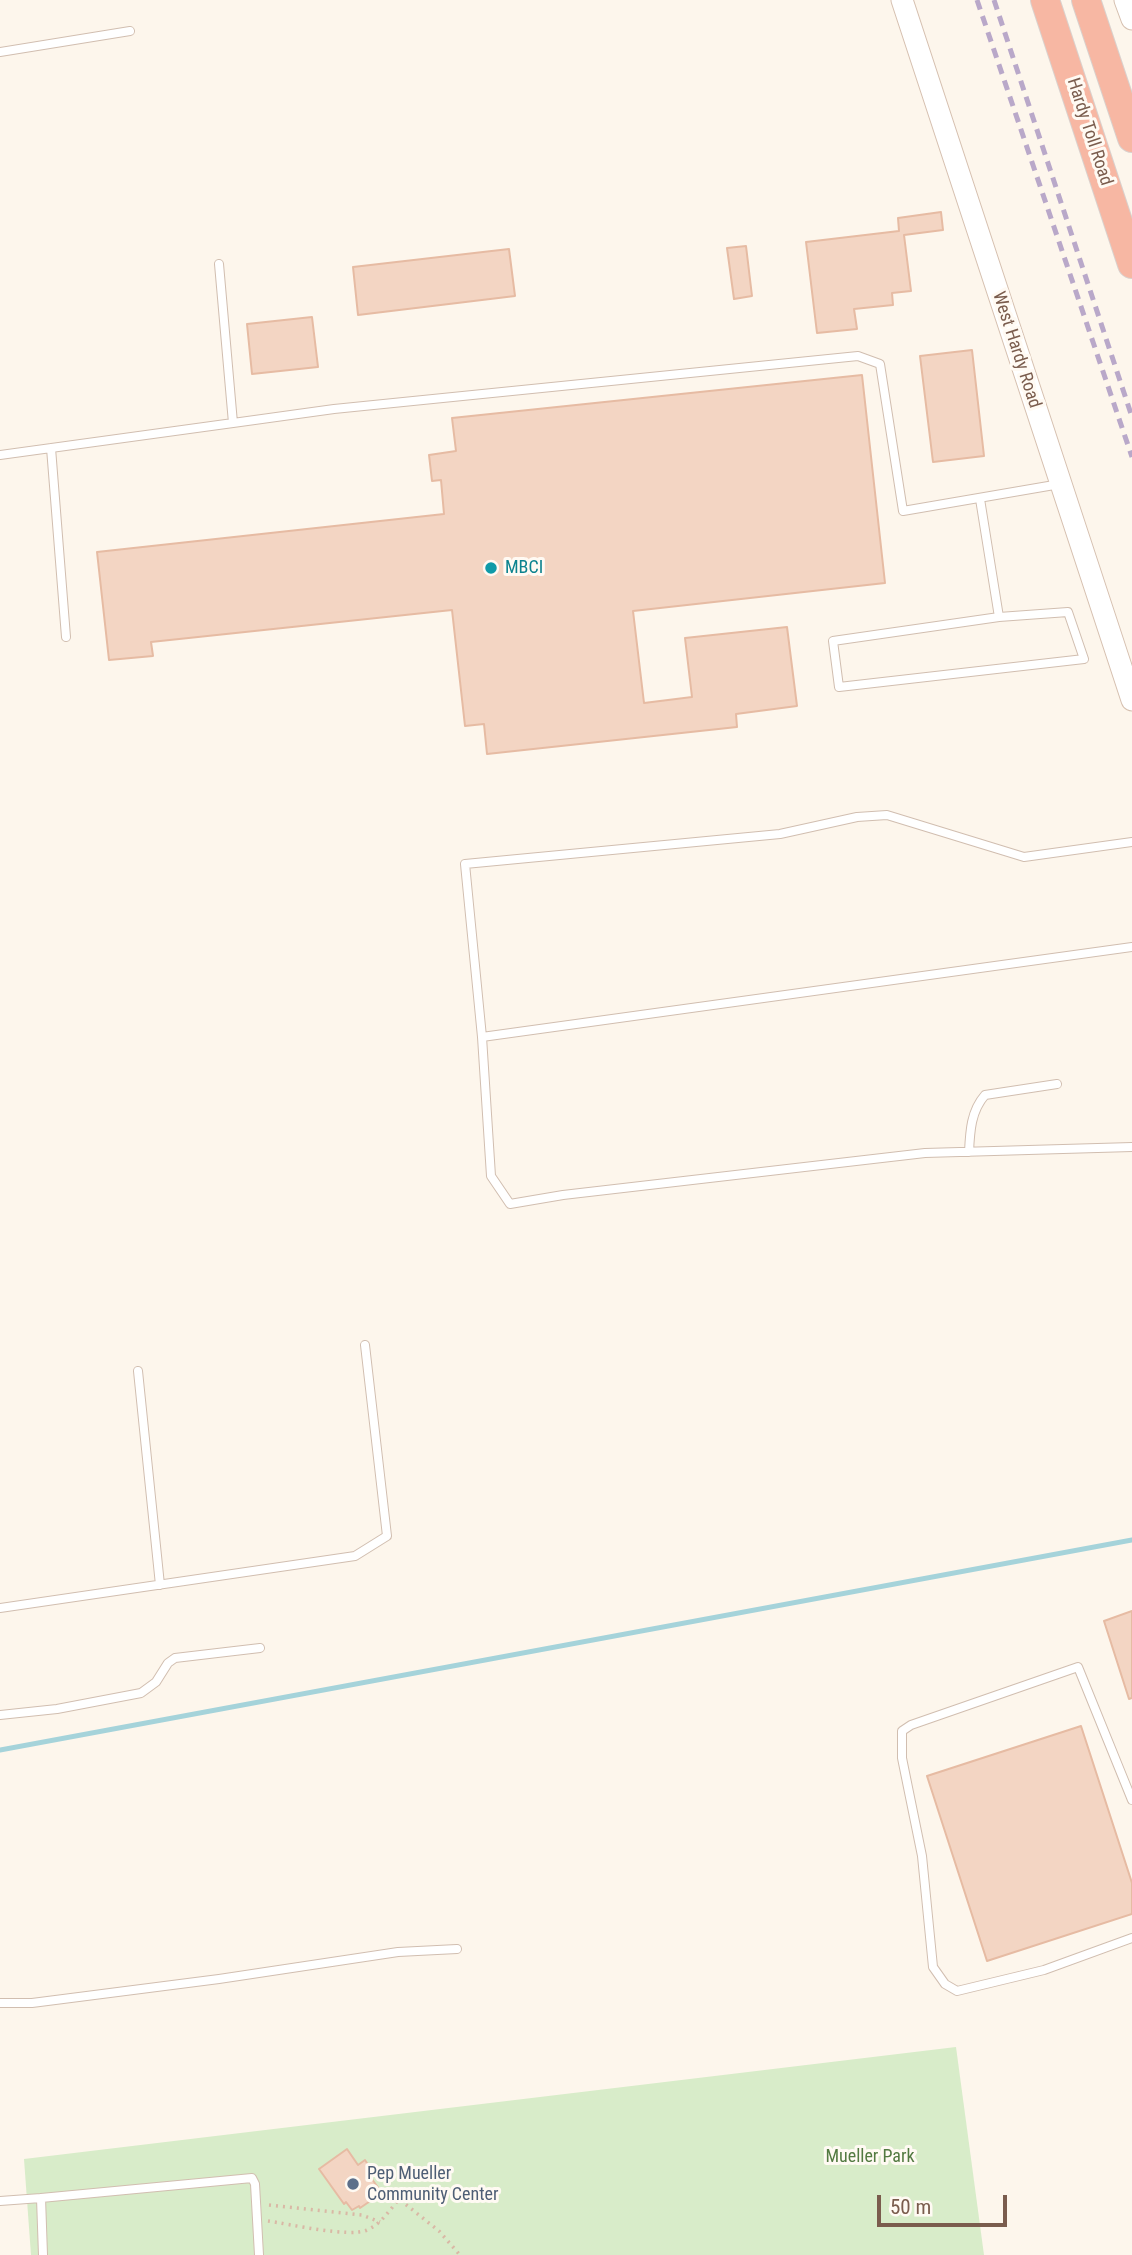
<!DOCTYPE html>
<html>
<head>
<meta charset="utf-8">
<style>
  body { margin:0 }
  #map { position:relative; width:1132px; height:2255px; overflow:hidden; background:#fdf6ec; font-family:"Roboto Condensed",sans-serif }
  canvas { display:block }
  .scale { position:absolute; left:877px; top:2195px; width:130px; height:32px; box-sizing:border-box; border:4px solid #7a5c4d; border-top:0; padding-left:9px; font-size:21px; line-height:24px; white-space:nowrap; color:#7a5c4d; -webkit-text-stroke:5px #fffaf3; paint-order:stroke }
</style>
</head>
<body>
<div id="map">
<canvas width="1132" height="2255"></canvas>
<div class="scale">50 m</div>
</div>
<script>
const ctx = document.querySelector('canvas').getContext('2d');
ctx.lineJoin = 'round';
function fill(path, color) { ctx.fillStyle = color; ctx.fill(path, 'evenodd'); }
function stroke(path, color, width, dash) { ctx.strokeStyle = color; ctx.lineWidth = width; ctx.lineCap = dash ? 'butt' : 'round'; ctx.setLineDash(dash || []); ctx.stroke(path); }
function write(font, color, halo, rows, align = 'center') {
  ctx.font = font + ' "Roboto Condensed",sans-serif'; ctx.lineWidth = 6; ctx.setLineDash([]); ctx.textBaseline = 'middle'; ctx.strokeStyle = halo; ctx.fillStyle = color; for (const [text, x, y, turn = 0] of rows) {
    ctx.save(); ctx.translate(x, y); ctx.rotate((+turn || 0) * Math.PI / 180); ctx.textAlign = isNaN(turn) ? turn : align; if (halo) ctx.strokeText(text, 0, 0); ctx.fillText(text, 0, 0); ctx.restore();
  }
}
fill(new Path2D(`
  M956,2047L984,2255H31L24,2159Z`), '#d8ecc9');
stroke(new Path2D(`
  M0,1750L1132,1540`), '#a5d3da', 5);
const building = new Path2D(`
  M941,212L943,230L904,235L911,291L892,293L893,305L854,309L857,329L817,333L806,242L899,231L898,218Z
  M746,246L752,296L734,299L727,248Z
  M509,249L515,296L358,315L353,267Z
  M312,317L318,367L252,374L247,324Z
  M972,350L984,456L933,462L920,356Z
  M862,375L885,583L633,611L644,703L692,697L685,638L787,627L797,706L736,714L737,727L487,754L484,724L465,726L452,610L151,642L153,656L109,660L97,552L444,514L441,480L432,481L429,455L456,451L452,418Z
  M1132,1611V1698L1129,1699L1104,1621Z
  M1081,1726L1132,1883V1914L987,1961L927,1776Z
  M347,2149L358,2165L365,2160L372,2171L369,2175L382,2193L360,2208L359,2206L352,2210L346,2202L344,2204L319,2169Z`);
fill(building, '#f3d5c3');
stroke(building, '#e6bba3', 2);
const lane = new Path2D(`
  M0,52L130,31
  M233,423L334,409L858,356L880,364L903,511L1060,484
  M51,448L66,637
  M0,455L233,423L219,264
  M980,499L999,617
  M1068,612L1084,659L839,687L833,641L999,617Z
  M1132,842L1024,857L887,815L857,817L780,834L465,864L482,1037L1132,947
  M482,1037L491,1176L510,1204L563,1195L925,1153L1132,1147
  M969,1152C970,1131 971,1111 985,1095L1057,1084
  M138,1371L160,1585
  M0,1608L355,1556L387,1536L365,1345
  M0,1715L57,1709L141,1693L156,1682L168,1663L175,1658L260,1648
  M1132,1800L1078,1667L911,1725L902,1731V1758L922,1856L933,1967L945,1984L957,1991L1044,1970L1132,1938
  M0,2003H32L219,1979L398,1952L457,1949
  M0,2201L41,2198
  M43,2255L41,2198L252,2178L255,2184L259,2255`);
const secondary = new Path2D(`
  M902,0L1132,700
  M1125,0L1132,19`);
const highway = new Path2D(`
  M1045,0L1132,264
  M1086,0L1132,138`);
stroke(lane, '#d1beb0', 10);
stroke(secondary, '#d6c0b0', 23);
stroke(highway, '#dad1cd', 30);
stroke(new Path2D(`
  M269,2205L362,2215L380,2222
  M268,2221C289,2224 350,2238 367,2230C381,2224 389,2211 399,2199L439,2231L460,2255`), '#d9b8a5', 3.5, [2, 5]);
stroke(lane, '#fff', 8);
stroke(secondary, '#fff', 21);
stroke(highway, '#f7b7a3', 28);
stroke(new Path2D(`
  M977,0L1132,457
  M994,0L1132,417`), '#b9a8c9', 5, [10, 7]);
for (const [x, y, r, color] of [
  [491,568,7,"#0f9aa8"],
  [353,2184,7,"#5c6f8a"]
]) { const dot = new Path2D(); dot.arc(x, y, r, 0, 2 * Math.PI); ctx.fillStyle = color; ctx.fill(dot); stroke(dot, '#fffaf3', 2.5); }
write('18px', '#7a5c4d', '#fffaf3', [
  ["Hardy Toll Road",1089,132,72],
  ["West Hardy Road",1016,350,72]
]);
write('18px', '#0d838f', '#fffaf3', [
  ["MBCI",505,568]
], 'left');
write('18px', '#537a41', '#fffaf3', [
  ["Mueller Park",870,2157]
]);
write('18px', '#4e5e75', '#fffaf3', [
  ["Pep Mueller",367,2174],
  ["Community Center",367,2195]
], 'left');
</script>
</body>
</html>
